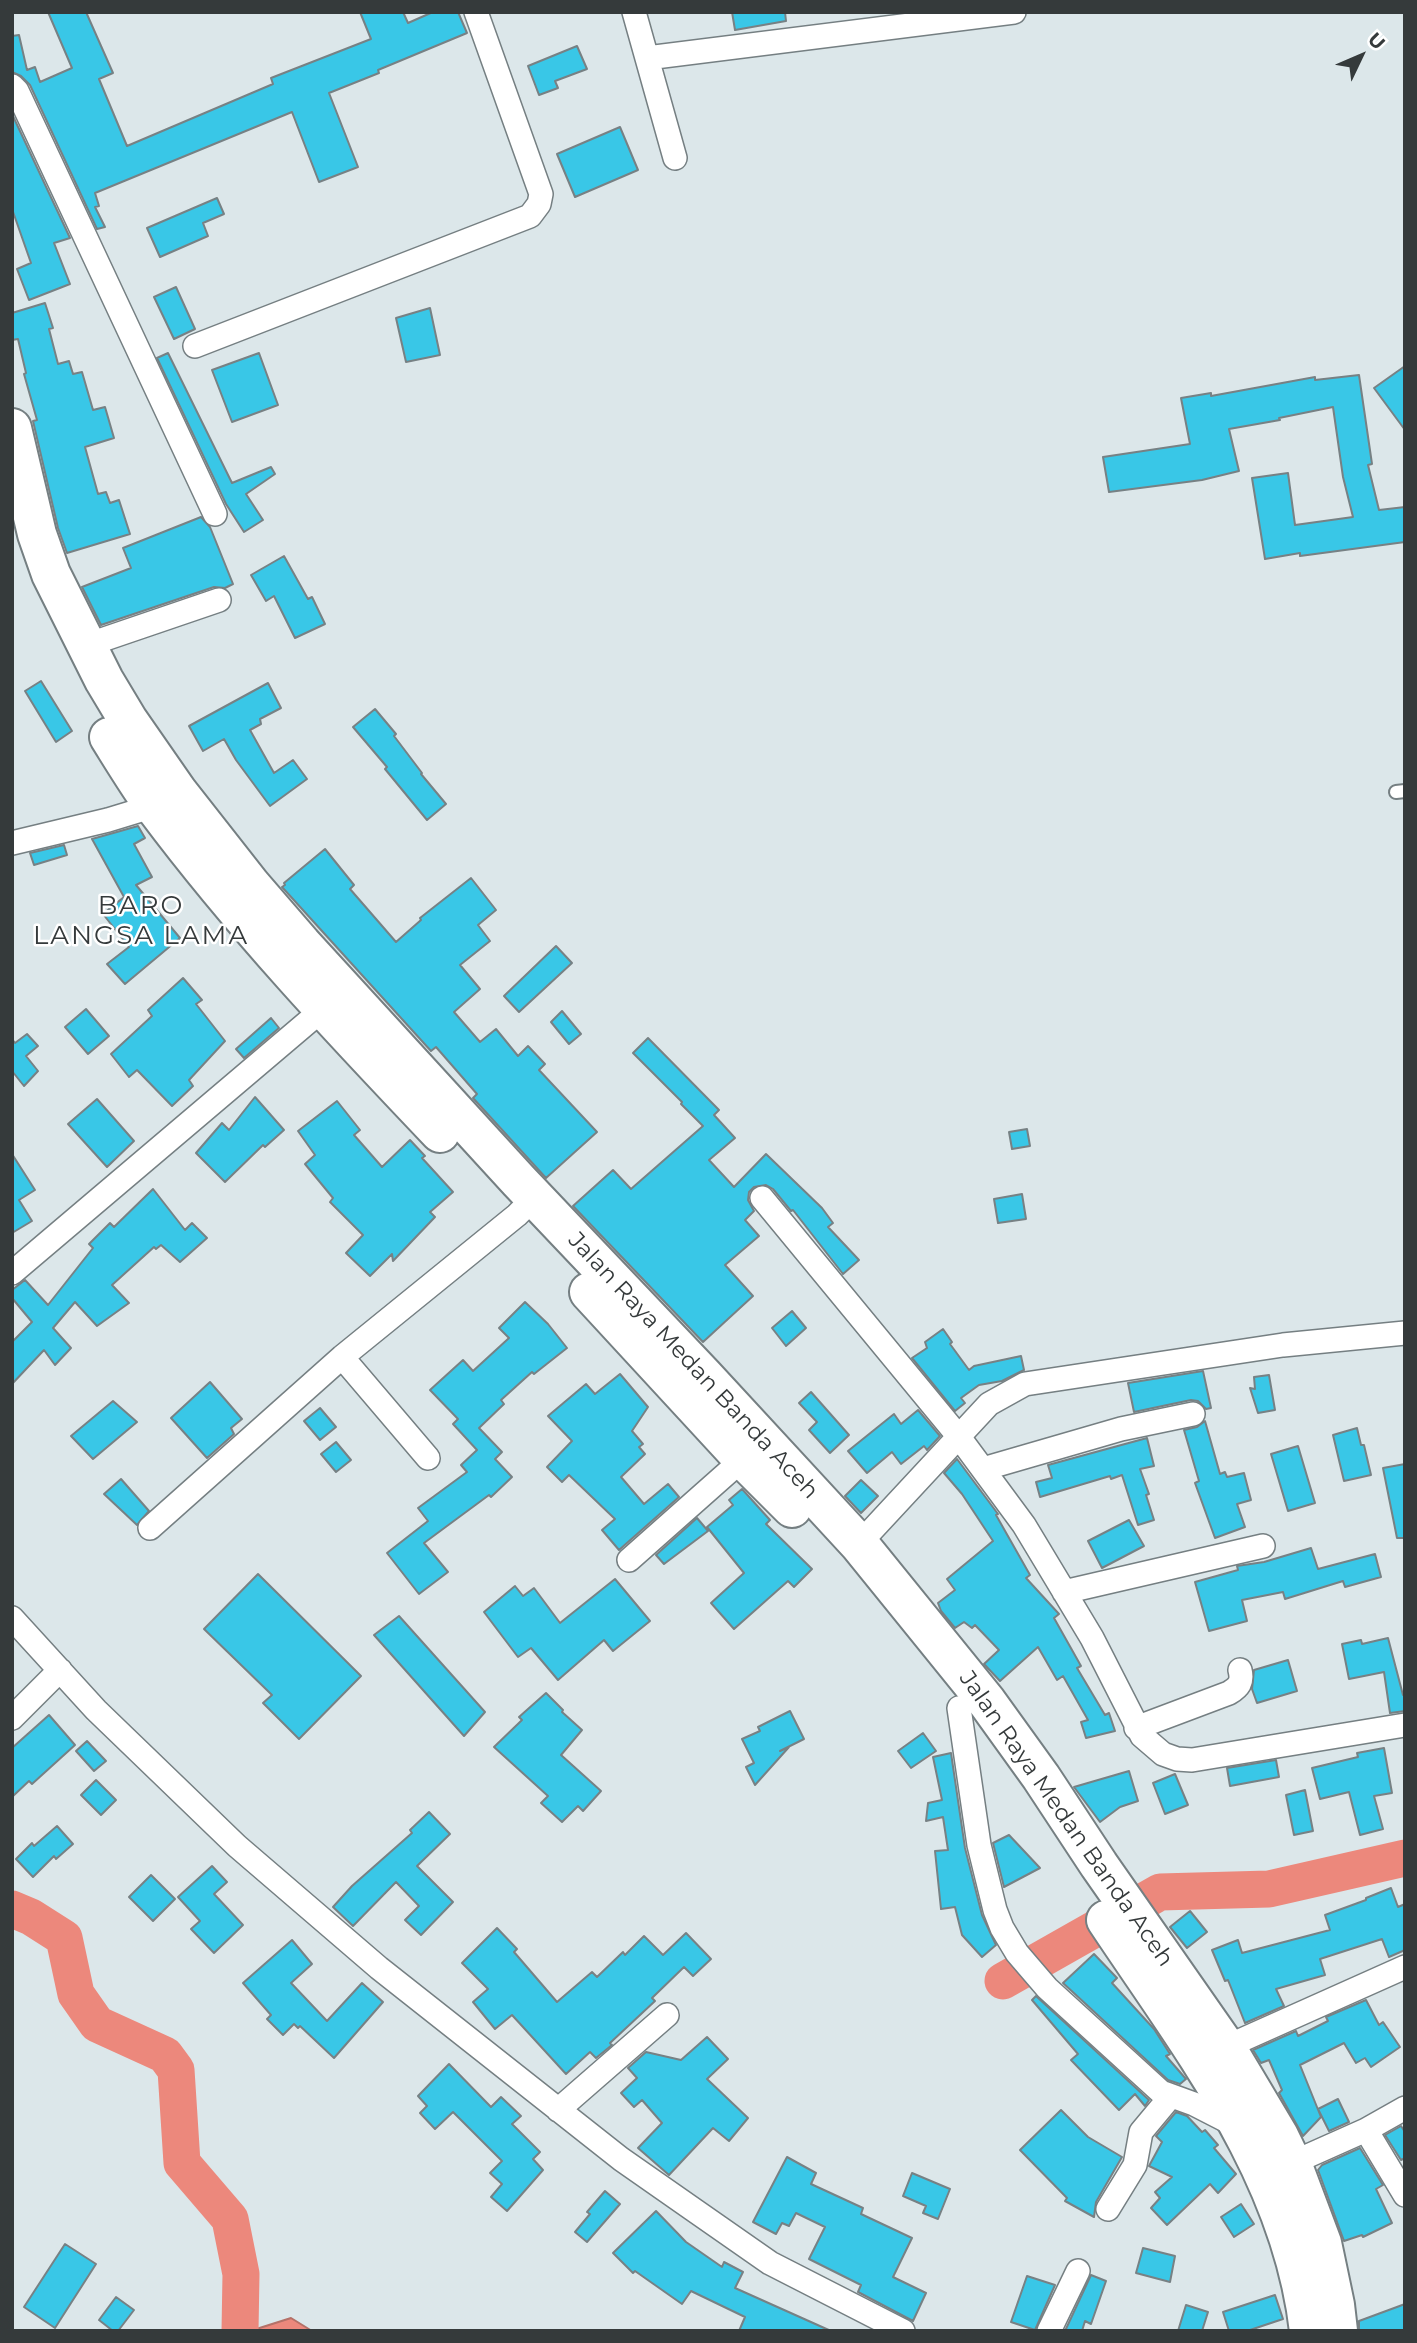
<!DOCTYPE html>
<html>
<head>
<meta charset="utf-8">
<style>
  body { margin:0 }
  #map { position:relative; width:1417px; height:2343px; overflow:hidden; background:#dce7ea; font-family:Montserrat,sans-serif }
  canvas { display:block }
  .frame { position:absolute; inset:0; border:14px solid #353a3b; pointer-events:none }
  .north { position:absolute; left:1326px; top:21px; width:70px; height:70px; -webkit-text-stroke:5px #fff; paint-order:stroke; rotate:46deg; font-size:19px; font-weight:700; line-height:28px; text-align:center; color:#353a3b }
  .north::after { content:''; display:block; margin:auto; width:24px; height:32px; background:#353a3b; clip-path:polygon(50% 0,100% 100%,50% 72%,0 100%) }
</style>
</head>
<body>
<div id="map">
<canvas width="1417" height="2343"></canvas>
<div class="frame"></div>
<div class="north">U</div>
</div>
<script>
const ctx = document.querySelector('canvas').getContext('2d');
ctx.lineJoin = 'round';
function fill(path, color) { ctx.fillStyle = color; ctx.fill(path, 'evenodd'); }
function stroke(path, color, width, dash) { ctx.strokeStyle = color; ctx.lineWidth = width; ctx.lineCap = dash ? 'butt' : 'round'; ctx.setLineDash(dash || []); ctx.stroke(path); }
function write(font, color, halo, rows, align = 'center') {
  ctx.font = font + ' Montserrat,sans-serif'; ctx.lineWidth = 5; ctx.setLineDash([]); ctx.textBaseline = 'middle'; ctx.strokeStyle = halo; ctx.fillStyle = color; for (const [text, x, y, turn = 0] of rows) {
    ctx.save(); ctx.translate(x, y); ctx.rotate((+turn || 0) * Math.PI / 180); ctx.textAlign = isNaN(turn) ? turn : align; if (halo) ctx.strokeText(text, 0, 0); ctx.fillText(text, 0, 0); ctx.restore();
  }
}
const water = new Path2D(`
  M291,2318L312,2331H250Z`);
fill(water, '#ec887c');
stroke(water, '#b57168', 2);
stroke(new Path2D(`
  M12,1909L31,1917L64,1938L76,1994L97,2024L165,2055L176,2070L182,2163L230,2219L241,2274L240,2331
  M1003,1981L1160,1892L1269,1889L1405,1858`), '#ec887c', 37);
const building = new Path2D(`
  M48,12H86L113,73L99,79L127,146L273,84L271,78L371,39L360,12H403L408,23L433,12H458L467,33L378,70L379,73L329,93L358,167L319,182L292,112L95,193L99,206L95,207L105,227L97,229L30,85L21,76L12,72V36L19,35L27,70L35,67L40,82L72,68Z
  M732,12H785L786,21L735,30Z
  M577,46L587,69L555,81L558,88L539,95L528,66Z
  M12,114L70,238L54,243L70,284L29,300L17,269L31,263L12,209Z
  M620,127L638,170L575,197L557,154Z
  M217,198L224,214L203,223L208,236L160,257L147,228Z
  M176,287L195,329L174,339L154,297Z
  M45,303L53,328L49,329L58,364L69,361L73,374L82,372L93,410L105,407L114,438L85,447L98,494L106,492L110,503L119,500L130,534L67,553L58,528L33,421L37,420L24,374L26,373L18,339L12,340V313Z
  M430,308L440,355L406,362L396,318Z
  M168,353L232,483L271,467L275,474L246,494L263,520L244,532L226,504L157,358Z
  M259,353L278,405L232,422L212,370Z
  M1405,366V430L1374,388Z
  M1359,375L1372,464L1368,465L1379,510L1405,507V542L1300,556V553L1265,559L1252,478L1288,473L1295,525L1353,517L1343,477L1333,407L1279,418L1280,420L1229,429L1239,471L1202,480L1109,492L1103,457L1190,444L1181,398L1211,393V396L1315,377V380Z
  M201,517L210,527L233,584L225,588L214,587L101,625L82,587L131,568L123,548Z
  M284,556L308,599L312,597L325,624L295,638L274,596L266,601L251,575Z
  M41,681L72,731L56,742L25,691Z
  M268,683L281,708L260,719L261,724L250,730L274,773L293,760L307,779L270,806L236,760L224,739L203,751L189,726Z
  M375,709L396,734L394,736L422,773L421,774L446,804L427,820L385,769L387,767L353,727Z
  M138,826L145,838L134,844L152,877L136,885L180,938L125,984L107,964L129,947L103,914L124,897L92,839Z
  M64,845L67,855L34,865L30,853Z
  M325,849L354,885L350,889L396,942L421,920L420,918L471,878L496,910L478,925L490,941L460,965L480,989L454,1012L480,1042L496,1029L518,1056L528,1046L545,1064L539,1070L597,1132L546,1178L473,1098L477,1094L436,1047L431,1051L282,887L285,885L284,883Z
  M556,946L572,963L519,1012L504,996Z
  M183,978L202,1000L196,1004L225,1041L189,1080L193,1086L172,1106L137,1070L129,1077L111,1054L152,1016L148,1010Z
  M86,1009L109,1036L88,1054L65,1027Z
  M562,1011L581,1034L569,1044L551,1022Z
  M271,1018L279,1028L244,1058L236,1049Z
  M27,1034L38,1046L26,1056L38,1071L24,1086L12,1071V1039L15,1043Z
  M648,1038L719,1110L714,1115L735,1138L709,1160L734,1187L766,1154L822,1208L833,1223L828,1227L859,1260L843,1274L793,1210L791,1211L773,1189L766,1185L754,1187L749,1192L748,1200L754,1211L745,1220L759,1236L725,1265L753,1296L703,1342L573,1206L613,1170L631,1189L703,1126L681,1104L682,1102L633,1053Z
  M255,1097L284,1130L265,1147L263,1145L225,1182L196,1153L222,1123L229,1130Z
  M97,1099L134,1141L107,1167L68,1124Z
  M337,1101L360,1130L354,1135L382,1167L410,1140L425,1156L422,1158L453,1192L430,1212L435,1217L393,1261L392,1254L370,1276L346,1253L363,1235L330,1202L333,1198L305,1164L315,1155L298,1131Z
  M1027,1129L1030,1146L1012,1149L1009,1132Z
  M12,1154L35,1190L19,1200L32,1221L12,1233Z
  M153,1189L185,1230L192,1223L207,1238L180,1262L161,1245L156,1249L154,1247L112,1285L129,1303L97,1326L75,1302L53,1328L71,1348L55,1365L44,1350L12,1384V1342L32,1322L12,1298V1290L25,1280L48,1305L93,1248L89,1244L110,1223L114,1227Z
  M1022,1194L1026,1219L998,1223L994,1199Z
  M525,1302L548,1324L567,1348L534,1374L532,1372L501,1400L504,1404L479,1428L502,1452L495,1459L512,1477L491,1497L489,1495L424,1543L448,1572L419,1594L387,1553L428,1521L418,1508L467,1472L461,1465L477,1450L453,1424L458,1419L430,1390L463,1360L473,1371L509,1338L499,1328Z
  M792,1311L806,1328L786,1346L772,1328Z
  M943,1329L952,1342L950,1344L969,1370L974,1366L1021,1356L1024,1370L1002,1381L979,1385L961,1398L965,1403L955,1411L912,1358L927,1348L925,1342Z
  M1203,1371L1211,1408L1206,1409L1198,1401L1191,1400L1134,1412L1128,1383Z
  M620,1374L648,1407L632,1431L643,1444L639,1447L645,1454L621,1477L644,1504L668,1484L679,1497L619,1550L602,1530L615,1519L569,1475L562,1482L547,1467L572,1441L548,1416L586,1384L595,1394Z
  M1269,1375L1275,1410L1258,1413L1250,1388L1255,1389L1254,1377Z
  M210,1382L242,1419L231,1428L234,1434L207,1458L171,1418Z
  M811,1392L849,1435L830,1453L809,1430L817,1422L799,1403Z
  M113,1401L137,1422L93,1459L71,1436Z
  M320,1408L336,1427L320,1440L304,1421Z
  M918,1410L940,1436L927,1450L924,1446L901,1464L892,1452L867,1473L848,1451L894,1414L901,1424Z
  M1205,1421L1220,1474L1225,1472L1227,1477L1244,1473L1251,1500L1237,1504L1245,1527L1215,1538L1195,1483L1199,1481L1184,1430L1197,1427Z
  M1357,1428L1361,1445H1364L1371,1475L1344,1481L1333,1435Z
  M1147,1438L1154,1466L1140,1469L1149,1494L1146,1495L1154,1520L1138,1525L1122,1475L1111,1479L1110,1476L1040,1497L1036,1482L1052,1478L1048,1465Z
  M336,1442L351,1460L336,1472L321,1454Z
  M1298,1446L1315,1503L1288,1511L1271,1454Z
  M957,1459L998,1514L996,1515L1030,1575L1026,1578L1059,1614L1054,1618L1081,1666L1077,1668L1105,1715L1109,1713L1115,1731L1086,1738L1081,1722L1088,1720L1063,1676L1057,1680L1038,1647L1000,1681L984,1664L999,1650L975,1625L972,1628L964,1622L955,1628L941,1611L938,1603L955,1590L947,1579L993,1541L962,1494L944,1473Z
  M1405,1464V1538H1397L1383,1468Z
  M121,1479L149,1511L137,1525L104,1494Z
  M861,1480L878,1496L861,1513L845,1496Z
  M742,1489L770,1520L766,1524L812,1569L794,1587L788,1581L734,1629L711,1603L744,1573L707,1527L733,1505L729,1500Z
  M697,1518L708,1531L664,1564L656,1555Z
  M1129,1520L1144,1546L1102,1568L1088,1541Z
  M1311,1548L1318,1569L1375,1554L1381,1577L1345,1587L1343,1581L1285,1599L1283,1592L1242,1600L1247,1621L1209,1631L1195,1582L1238,1570L1237,1566L1264,1562Z
  M258,1574L361,1676L299,1739L263,1703L272,1695L204,1629Z
  M615,1579L650,1621L613,1651L604,1640L558,1680L531,1648L518,1657L484,1612L515,1586L523,1596L534,1588L560,1623Z
  M399,1616L485,1712L464,1736L374,1635Z
  M1388,1638L1403,1695H1405V1711L1390,1713L1384,1672L1349,1679L1342,1644L1361,1640L1362,1644Z
  M1288,1660L1297,1691L1257,1703L1252,1689L1254,1670Z
  M546,1693L563,1710L562,1712L582,1730L561,1755L601,1791L583,1811L578,1806L562,1822L541,1803L548,1796L494,1747L522,1720L519,1717Z
  M790,1711L804,1739L780,1751L789,1747L755,1785L746,1767L754,1763L742,1739L760,1731L758,1727Z
  M49,1715L75,1745L32,1784L29,1781L12,1797V1748Z
  M923,1733L936,1751L911,1768L898,1751Z
  M87,1741L106,1761L94,1771L76,1751Z
  M1384,1748L1392,1793L1374,1796L1383,1829L1360,1835L1349,1792L1320,1799L1312,1768L1358,1757L1357,1753Z
  M951,1753L965,1848L982,1915L996,1945L982,1957L962,1935L955,1907L941,1909L935,1851L948,1850L943,1817L926,1821L928,1803L942,1800L933,1757Z
  M1276,1760L1279,1777L1230,1786L1227,1768Z
  M1129,1771L1138,1801L1120,1807L1100,1822L1074,1787Z
  M1175,1774L1188,1805L1165,1814L1153,1783Z
  M96,1780L116,1800L101,1815L81,1795Z
  M1305,1790L1313,1831L1294,1835L1286,1795Z
  M429,1812L450,1834L417,1866L453,1902L421,1935L405,1920L419,1906L396,1882L353,1926L333,1907L352,1886L412,1833L410,1830Z
  M57,1826L73,1844L56,1859L54,1856L33,1877L16,1859L32,1843L34,1846Z
  M1009,1835L1040,1868L1004,1887L993,1843Z
  M212,1866L227,1882L214,1894L243,1925L214,1953L191,1929L200,1921L178,1897Z
  M151,1875L175,1899L153,1921L129,1897Z
  M1391,1888L1398,1907L1405,1904V1950L1389,1957L1382,1939L1320,1959L1325,1975L1276,1989L1284,2006L1245,2023L1228,1980L1225,1981L1212,1950L1238,1940L1242,1953L1330,1930L1325,1915L1366,1900V1898Z
  M1190,1911L1207,1932L1187,1948L1170,1927Z
  M497,1928L517,1949L514,1952L557,2002L592,1972L597,1977L623,1952L625,1955L644,1936L663,1955L686,1933L711,1959L693,1976L684,1967L652,1998L655,2001L610,2043L612,2045L596,2058L590,2052L566,2074L512,2015L495,2029L473,2002L488,1989L462,1963Z
  M292,1940L312,1964L291,1983L327,2021L362,1983L383,2002L334,2058L300,2026L298,2028L294,2024L283,2035L267,2019L271,2015L243,1983Z
  M1094,1954L1117,1978L1112,1983L1154,2029L1170,2054L1166,2056L1186,2079L1180,2084L1168,2080L1063,1983Z
  M1036,1996L1149,2100L1145,2106L1135,2094L1119,2110L1071,2060L1078,2054L1032,2000Z
  M1366,2000L1379,2025L1383,2022L1400,2047L1371,2067L1365,2058L1356,2063L1344,2043L1300,2065L1321,2117L1303,2136L1279,2093L1282,2090L1269,2060L1261,2063L1253,2050L1296,2031L1298,2036L1328,2021L1326,2017Z
  M707,2037L728,2059L707,2079L748,2118L729,2141L713,2128L669,2175L638,2148L662,2123L642,2100L634,2107L621,2093L637,2078L628,2068L646,2052L681,2060Z
  M449,2064L491,2107L501,2097L521,2116L512,2124L540,2152L533,2159L543,2170L507,2211L491,2197L502,2184L490,2173L502,2161L453,2112L435,2129L420,2113L427,2106L418,2096Z
  M1338,2099L1349,2122L1329,2131L1318,2109Z
  M1061,2110L1088,2137L1122,2157L1096,2202L1094,2217L1065,2201L1067,2198L1020,2150Z
  M1176,2112L1187,2116L1202,2132L1205,2130L1218,2145L1214,2148L1236,2174L1218,2193L1210,2184L1167,2225L1151,2208L1160,2198L1155,2192L1172,2177L1149,2166L1162,2142L1156,2136Z
  M1401,2126L1405,2132V2158L1401,2160L1385,2135Z
  M1360,2148L1383,2185L1376,2189L1392,2223L1363,2237L1362,2235L1344,2241L1318,2170L1322,2165Z
  M787,2157L816,2173L811,2184L863,2208L861,2214L912,2238L893,2277L926,2293L913,2321L858,2292L861,2285L809,2259L825,2227L796,2213L789,2226L782,2223L776,2234L753,2222Z
  M912,2173L950,2189L938,2219L923,2213L926,2206L903,2196Z
  M605,2191L620,2204L587,2242L575,2232L590,2214L587,2212Z
  M1241,2204L1254,2224L1234,2237L1221,2217Z
  M656,2211L686,2242L722,2267L724,2262L743,2272L735,2288L831,2331H739L745,2317L691,2291L682,2304L635,2271L633,2273L613,2253Z
  M65,2244L96,2264L55,2328L24,2307Z
  M1143,2248L1175,2256L1170,2282L1136,2273Z
  M1091,2275L1106,2281L1091,2324L1085,2321L1082,2331H1065Z
  M1027,2276L1055,2285L1035,2330L1011,2322Z
  M1275,2295L1283,2319L1247,2331H1229L1223,2312Z
  M116,2297L134,2310L118,2331H113L99,2320Z
  M1405,2304V2331H1359V2321Z
  M1186,2305L1208,2312L1202,2331H1178Z`);
fill(building, '#39c7e7');
stroke(building, '#778184', 2);
const lane = new Path2D(`
  M1396,792L1405,791`);
const street = new Path2D(`
  M634,12L675,158
  M647,58L1014,12
  M12,86L17,91L215,514
  M195,346L530,216L539,204L541,194L476,12
  M87,645L219,600
  M12,843L108,820L154,806
  M762,1198L959,1437L1024,1525L1092,1638L1142,1736L1163,1754L1177,1759L1192,1760L1405,1725
  M12,1273L322,1010
  M342,1357L428,1458
  M983,1469L1121,1429L1193,1414
  M150,1528L342,1357L517,1215L535,1197
  M859,1544L989,1404L1025,1384L1283,1345L1405,1333
  M629,1560L743,1459
  M1064,1592L1263,1546
  M12,1618L96,1710L237,1846L379,1968L621,2159L694,2210L770,2263L903,2331
  M959,1708L979,1845L995,1910L1002,1928L1017,1953L1047,1988L1161,2092L1194,2104L1235,2125
  M12,1718L60,1670
  M1136,1728L1229,1693C1239,1687 1243,1682 1240,1670
  M1226,2047L1405,1967
  M1405,2108L1366,2130L1405,2195
  M558,2110L667,2015
  M1292,2163L1366,2130
  M1108,2209L1135,2165L1141,2132L1171,2096
  M1049,2331L1078,2271`);
const highway = new Path2D(`
  M12,428L37,534L51,574L104,680L128,720L178,792L251,885L302,944L519,1181L704,1376L859,1544L987,1702L1041,1777L1099,1865L1226,2047L1279,2136L1292,2163L1322,2243L1335,2305L1338,2331
  M109,737C124,761 139,786 156,809C242,924 341,1029 440,1133
  M589,1292L743,1459L792,1508
  M1106,1920C1191,2048 1291,2173 1309,2331`);
stroke(lane, '#757f82', 16);
stroke(street, '#757f82', 26);
stroke(highway, '#757f82', 42);
stroke(lane, '#fff', 12);
stroke(street, '#fff', 23);
stroke(highway, '#fff', 38);
write('23px', '#353a3b', '#fff', [
  ["Jalan Raya Medan Banda Aceh",693,1366,47],
  ["Jalan Raya Medan Banda Aceh",1066,1819,55]
]);
ctx.letterSpacing = '2px';
write('26px', '#353a3b', '#fff', [
  ["BARO",141,906],
  ["LANGSA LAMA",141,936]
]);
ctx.letterSpacing = '0px';
</script>
</body>
</html>
